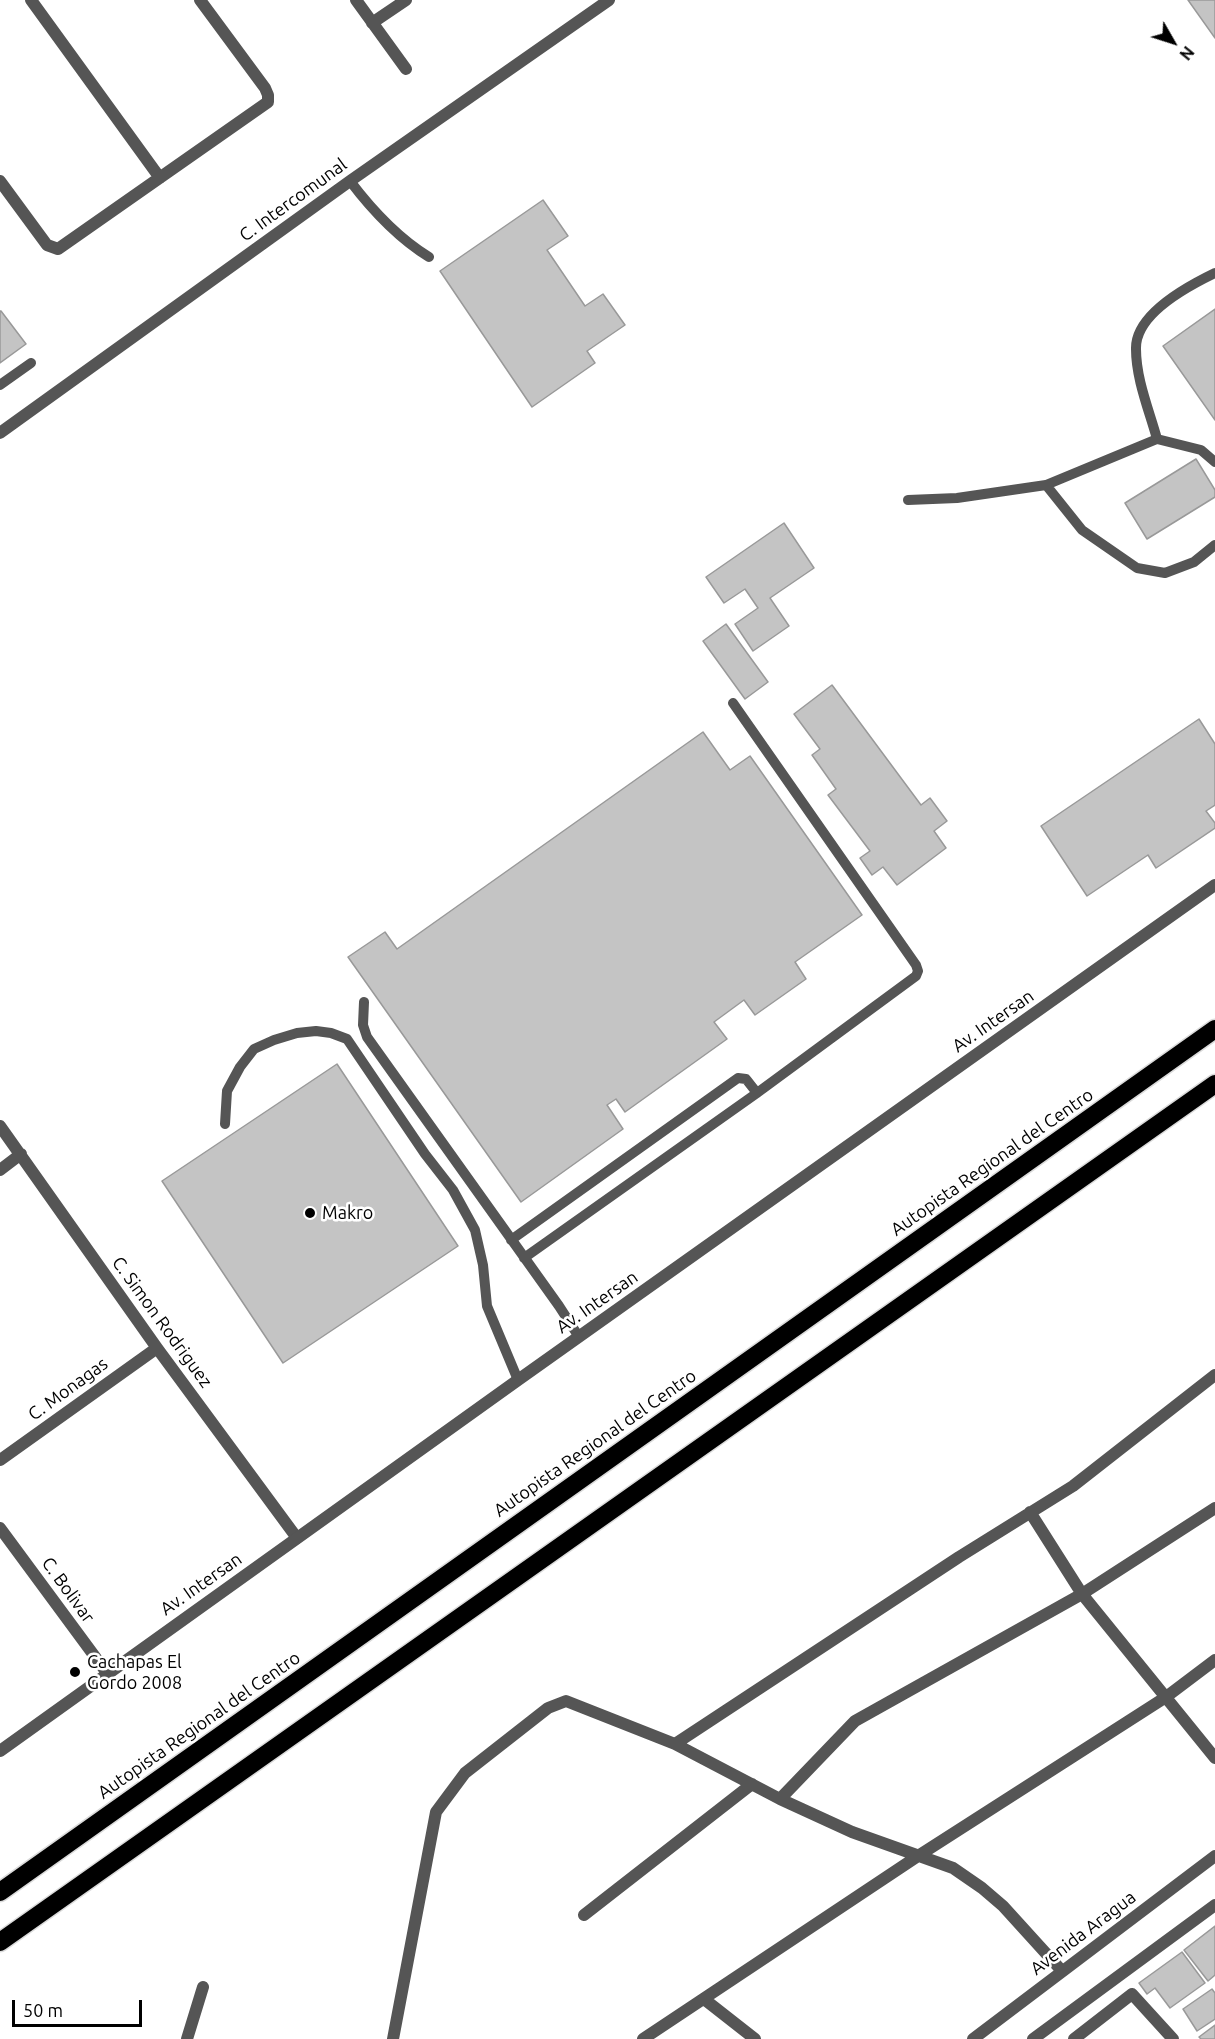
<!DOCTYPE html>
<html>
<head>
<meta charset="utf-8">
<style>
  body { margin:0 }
  #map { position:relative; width:1215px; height:2039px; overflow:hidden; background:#fff; font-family:Ubuntu,sans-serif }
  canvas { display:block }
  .north { position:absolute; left:1143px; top:12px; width:60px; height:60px; -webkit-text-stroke:4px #fff; paint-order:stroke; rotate:129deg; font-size:16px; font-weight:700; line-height:24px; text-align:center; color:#000 }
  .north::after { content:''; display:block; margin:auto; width:21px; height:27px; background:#000; clip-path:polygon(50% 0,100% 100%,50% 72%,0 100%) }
  .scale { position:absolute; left:12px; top:2000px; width:130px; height:27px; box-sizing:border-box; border:3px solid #000; border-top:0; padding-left:8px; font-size:18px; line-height:21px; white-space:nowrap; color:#000; -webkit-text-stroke:4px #fff; paint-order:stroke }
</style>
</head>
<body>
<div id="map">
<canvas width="1215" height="2039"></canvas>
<div class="north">N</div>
<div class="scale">50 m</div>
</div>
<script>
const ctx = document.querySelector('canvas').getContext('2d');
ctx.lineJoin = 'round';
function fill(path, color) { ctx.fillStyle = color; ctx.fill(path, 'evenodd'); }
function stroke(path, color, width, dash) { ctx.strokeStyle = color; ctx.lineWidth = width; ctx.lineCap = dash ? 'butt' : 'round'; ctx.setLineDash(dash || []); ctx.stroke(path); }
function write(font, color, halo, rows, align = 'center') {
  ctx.font = font + ' Ubuntu,sans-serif'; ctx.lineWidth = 5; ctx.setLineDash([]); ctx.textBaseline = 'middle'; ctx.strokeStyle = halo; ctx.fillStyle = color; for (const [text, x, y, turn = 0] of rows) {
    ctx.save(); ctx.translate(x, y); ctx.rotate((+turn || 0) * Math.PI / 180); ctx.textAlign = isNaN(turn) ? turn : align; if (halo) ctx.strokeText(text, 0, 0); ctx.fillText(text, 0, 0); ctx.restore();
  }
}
const building = new Path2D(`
  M1188,0H1215V38Z
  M543,200L568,236L547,250L585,306L603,294L625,325L587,351L595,363L532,407L440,271Z
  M1215,309V420L1163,346Z
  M0,311H1L26,344L0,363Z
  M1196,459L1215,490V497L1147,539L1125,503Z
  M784,523L814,568L770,598L789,626L753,651L735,624L758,608L745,589L724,603L706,577Z
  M726,624L768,682L745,699L703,641Z
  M832,685L921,805L930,798L947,821L934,831L946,848L897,885L883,867L872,875L860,858L870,851L828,795L836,789L812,755L820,749L794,714Z
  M1199,719L1215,744V805L1206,811L1215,823V828L1156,868L1148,855L1087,896L1041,826Z
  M703,732L730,770L750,756L862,915L795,962L806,979L755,1015L744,1000L714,1022L727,1039L625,1112L616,1099L607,1105L623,1129L521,1202L348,957L385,932L397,949Z
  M337,1064L458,1246L283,1363L162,1181Z
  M1215,1926V1975L1208,1981L1184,1950Z
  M1182,1952L1205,1983L1170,2008L1155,1988L1147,1994L1139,1983Z
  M1212,1989L1215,1993V2019L1197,2031L1183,2009Z
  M1215,2025V2039H1201L1199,2037Z`);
fill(building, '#c4c4c4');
stroke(building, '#999', 1.5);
const motorway = new Path2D(`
  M0,1892L1215,1029
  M0,1942L1215,1084`);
stroke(motorway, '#dbdbdb', 21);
stroke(new Path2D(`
  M350,181C372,210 398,238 429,257
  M0,385L31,363
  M1157,439C1149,410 1136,379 1136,349C1135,314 1188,286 1215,273
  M1046,485L1082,530L1137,568L1165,573L1194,562L1215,545
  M908,500L957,498L1046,485L1157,439L1201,450L1215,462
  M364,1002L363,1025L367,1037L559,1306L579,1337
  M225,1124L227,1091L240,1067L254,1049L274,1040L297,1033L316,1031L331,1033L347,1039L425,1154L453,1190L475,1230L483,1265L487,1306L518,1380
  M511,1240L738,1078L746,1079L757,1093
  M524,1258L757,1093L916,976L918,971L916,965L733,703`), '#555', 10);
stroke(new Path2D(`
  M31,0L160,178
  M356,0L406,69
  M372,23L406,0
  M0,181L47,245L58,249L268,102V95L265,88L200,0
  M0,433L350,181L609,0
  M0,1126L157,1348L297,1538
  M0,1170L21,1154
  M0,1460L157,1348
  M1030,1512L1082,1594L1215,1758
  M0,1528L107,1673
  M675,1744L959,1557L1073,1486L1215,1375
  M780,1799L855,1721L1082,1594L1215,1508
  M584,1915L752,1784
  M704,1999L755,2039
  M187,2039L203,1987
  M393,2039L436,1812L465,1773L548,1708L566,1701L675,1744L780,1799L852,1832L953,1868L982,1888L1003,1906L1062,1971
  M643,2039L918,1856L1166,1697L1215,1660
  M1074,2039L1132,1994L1173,2039`), '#555', 12);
stroke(new Path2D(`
  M0,1751L518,1380L1215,885
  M973,2039L1215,1856
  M1033,2039L1215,1905`), '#555', 12);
stroke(motorway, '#000', 18);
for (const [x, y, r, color] of [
  [310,1213,6,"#000"],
  [75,1672,6,"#000"]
]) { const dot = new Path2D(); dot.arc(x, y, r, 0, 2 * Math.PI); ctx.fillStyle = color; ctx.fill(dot); stroke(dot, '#fff', 2); }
write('18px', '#000', '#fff', [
  ["C. Intercomunal",293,200,-36],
  ["Av. Intersan",993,1021,-35],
  ["Autopista Regional del Centro",992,1162,-35],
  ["Av. Intersan",597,1302,-35],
  ["C. Simon Rodriguez",162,1322,54],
  ["C. Monagas",68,1389,-36],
  ["Autopista Regional del Centro",595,1443,-35],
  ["Av. Intersan",201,1584,-35],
  ["C. Bolivar",68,1590,54],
  ["Autopista Regional del Centro",199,1725,-35],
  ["Avenida Aragua",1083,1933,-37]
]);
write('18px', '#000', '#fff', [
  ["Makro",322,1213],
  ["Cachapas El",87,1662],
  ["Gordo 2008",87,1683]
], 'left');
</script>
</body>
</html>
